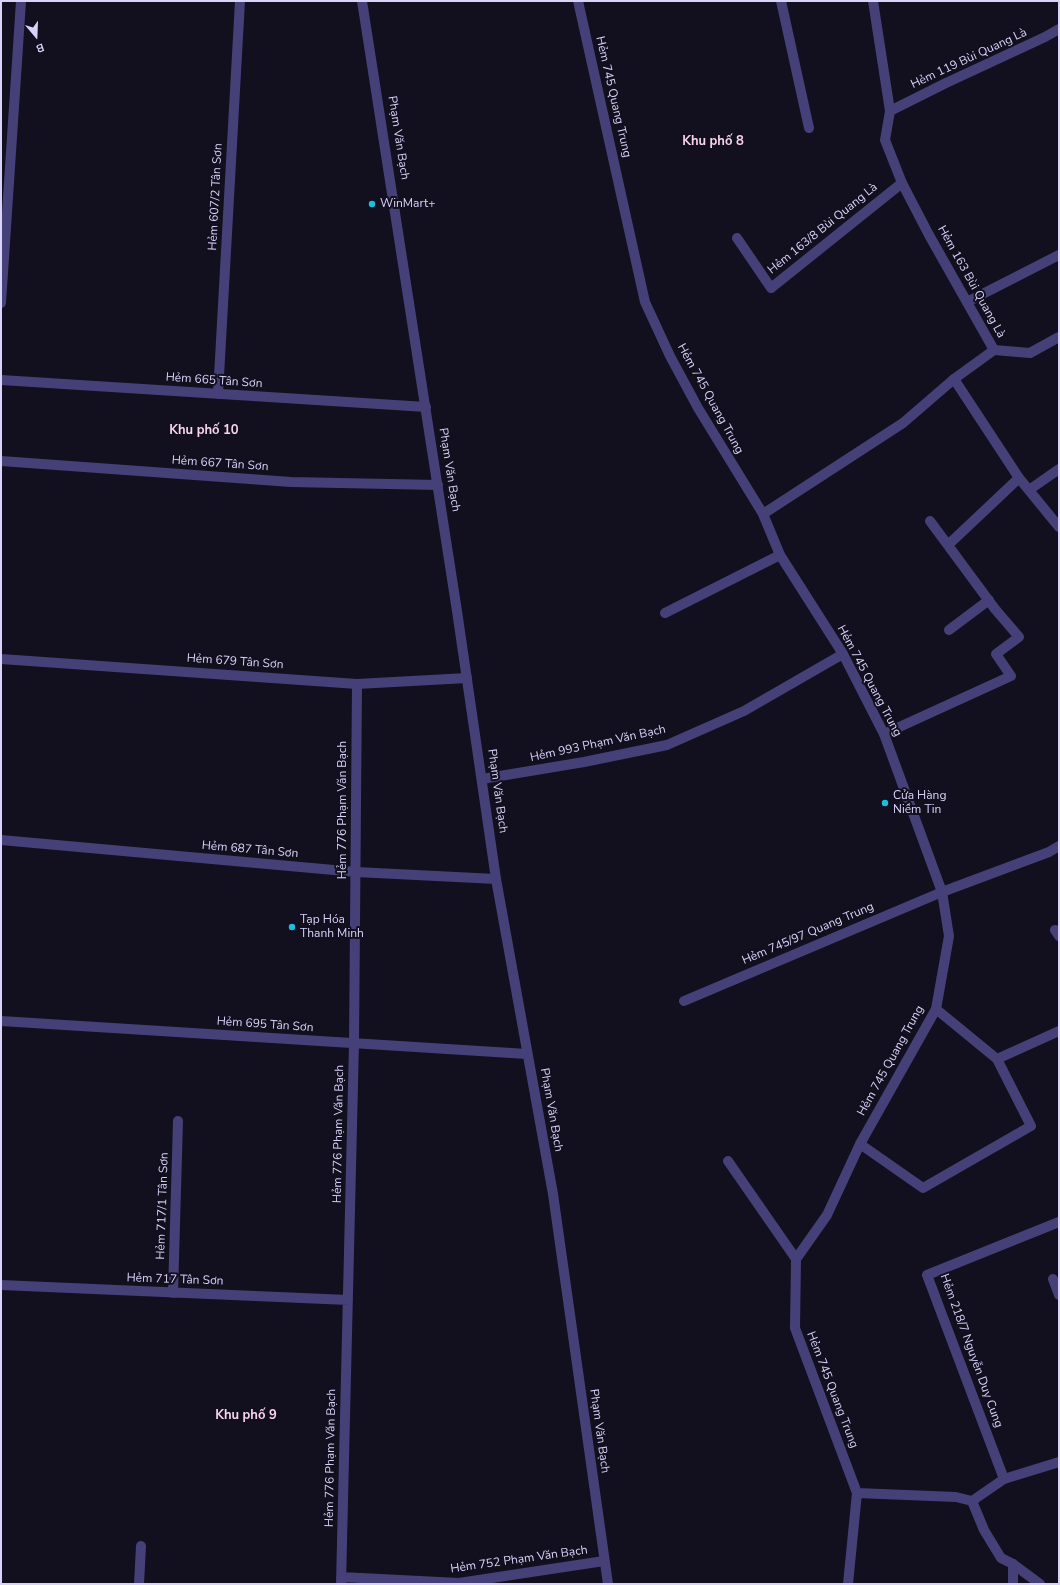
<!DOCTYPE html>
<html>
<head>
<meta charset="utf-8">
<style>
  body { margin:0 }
  #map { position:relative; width:1060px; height:1585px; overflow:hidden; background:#120f1e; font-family:"Nunito Sans",sans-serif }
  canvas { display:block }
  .frame { position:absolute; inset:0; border:2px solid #d9d2f9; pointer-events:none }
  .north { position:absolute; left:16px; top:16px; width:40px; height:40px; -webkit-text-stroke:3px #120f1e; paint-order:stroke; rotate:161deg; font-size:11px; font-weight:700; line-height:16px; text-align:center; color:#d9d2f9 }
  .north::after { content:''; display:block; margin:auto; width:14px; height:18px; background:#d9d2f9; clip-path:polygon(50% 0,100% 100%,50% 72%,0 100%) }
</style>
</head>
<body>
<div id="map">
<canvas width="1060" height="1585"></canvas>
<div class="frame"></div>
<div class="north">B</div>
</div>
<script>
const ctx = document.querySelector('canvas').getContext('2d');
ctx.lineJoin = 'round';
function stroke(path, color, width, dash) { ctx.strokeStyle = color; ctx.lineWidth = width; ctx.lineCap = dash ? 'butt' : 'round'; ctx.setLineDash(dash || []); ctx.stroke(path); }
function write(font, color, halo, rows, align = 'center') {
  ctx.font = font + ' "Nunito Sans",sans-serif'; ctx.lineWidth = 4; ctx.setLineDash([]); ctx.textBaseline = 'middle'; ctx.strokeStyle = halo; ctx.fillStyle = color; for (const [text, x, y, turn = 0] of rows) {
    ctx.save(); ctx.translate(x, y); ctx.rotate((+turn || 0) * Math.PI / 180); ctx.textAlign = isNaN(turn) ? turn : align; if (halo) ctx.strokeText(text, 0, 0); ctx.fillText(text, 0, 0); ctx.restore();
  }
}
stroke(new Path2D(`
  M781,1L809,128
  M890,111L946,83L1045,37L1059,29
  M737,238L771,288L902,183
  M967,302L1059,255
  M994,350L1030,353L1059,337
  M954,379L1019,478L1059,527
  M1,380L426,407
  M218,394L240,1
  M1,461L291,482L438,485
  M1029,490L1059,469
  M948,545L1019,478
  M665,613L780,555
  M949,630L989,600
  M1,659L357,684L467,678
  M884,734L1011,676L996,654L1019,637L995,609L930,521
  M1,840L356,872L496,879
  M1055,930L1059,936
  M684,1001L942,892L1049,852L1059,846
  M936,1009L997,1059L1059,1031
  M1,1021L527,1054
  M860,1144L923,1188L1031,1126L997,1059
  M728,1161L796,1259
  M1053,1279L1059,1295
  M1,1285L348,1300
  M173,1293L178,1121
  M1004,1479L927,1275L1059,1222
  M341,1577L459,1583L604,1561
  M139,1584L141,1546
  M341,1584L354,1043L357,684
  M848,1584L857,1493
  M1013,1584V1564`), '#454077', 10);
stroke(new Path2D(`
  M578,1L645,302L670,356L698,408L763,514L780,555L843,654L884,734L942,892L949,936L936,1009L860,1144L827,1215L796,1259L795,1328L857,1493L956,1497L972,1501L984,1530L1001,1558L1013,1564L1040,1584
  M763,514L903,423L954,379L994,350L929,235L902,183L885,140L890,111L873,1
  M482,779L584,762L667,745L744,711L843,654
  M972,1501L1004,1479L1059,1462`), '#454077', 10);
stroke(new Path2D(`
  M362,1L457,611L496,879L553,1194L608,1584
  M1,303L21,1`), '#454077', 10);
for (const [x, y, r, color] of [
  [372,204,4,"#1ebeda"],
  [885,803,4,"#1ebeda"],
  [292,927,4,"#1ebeda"]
]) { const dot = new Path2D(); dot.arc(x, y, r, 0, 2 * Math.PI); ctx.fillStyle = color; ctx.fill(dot); stroke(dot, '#120f1e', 1.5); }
write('12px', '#d9d2f9', '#120f1e', [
  ["Hẻm 119 Bùi Quang Là",969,59,-25],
  ["Hẻm 745 Quang Trung",613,97,77],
  ["Phạm Văn Bạch",398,138,81],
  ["Hẻm 607/2 Tân Sơn",216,197,-87],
  ["Hẻm 163/8 Bùi Quang Là",823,229,-39],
  ["Hẻm 163 Bùi Quang Là",971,282,61],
  ["Hẻm 665 Tân Sơn",214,381,4],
  ["Hẻm 745 Quang Trung",710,399,61],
  ["Hẻm 667 Tân Sơn",220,464,4],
  ["Phạm Văn Bạch",449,470,81],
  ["Hẻm 679 Tân Sơn",235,662,4],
  ["Hẻm 745 Quang Trung",869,681,62],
  ["Hẻm 993 Phạm Văn Bạch",598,744,-12],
  ["Phạm Văn Bạch",497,791,82],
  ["Hẻm 776 Phạm Văn Bạch",343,810,-90],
  ["Hẻm 687 Tân Sơn",250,850,5],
  ["Hẻm 745/97 Quang Trung",808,934,-23],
  ["Hẻm 695 Tân Sơn",265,1025,4],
  ["Hẻm 745 Quang Trung",891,1061,-61],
  ["Phạm Văn Bạch",551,1110,80],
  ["Hẻm 776 Phạm Văn Bạch",339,1134,-89],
  ["Hẻm 717/1 Tân Sơn",163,1206,-88],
  ["Hẻm 717 Tân Sơn",175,1280,2],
  ["Hẻm 218/7 Nguyễn Duy Cung",971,1351,70],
  ["Hẻm 745 Quang Trung",832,1390,69],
  ["Phạm Văn Bạch",599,1431,82],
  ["Hẻm 776 Phạm Văn Bạch",331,1458,-89],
  ["Hẻm 752 Phạm Văn Bạch",519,1560,-8]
]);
write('12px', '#d9d2f9', '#120f1e', [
  ["WinMart+",380,204],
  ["Cửa Hàng",893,796],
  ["Niềm Tin",893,810],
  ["Tạp Hóa",300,920],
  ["Thanh Minh",300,934]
], 'left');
write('bold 13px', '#f9d4ea', '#120f1e', [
  ["Khu phố 8",713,142],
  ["Khu phố 10",204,431],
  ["Khu phố 9",246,1416]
]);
</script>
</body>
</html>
